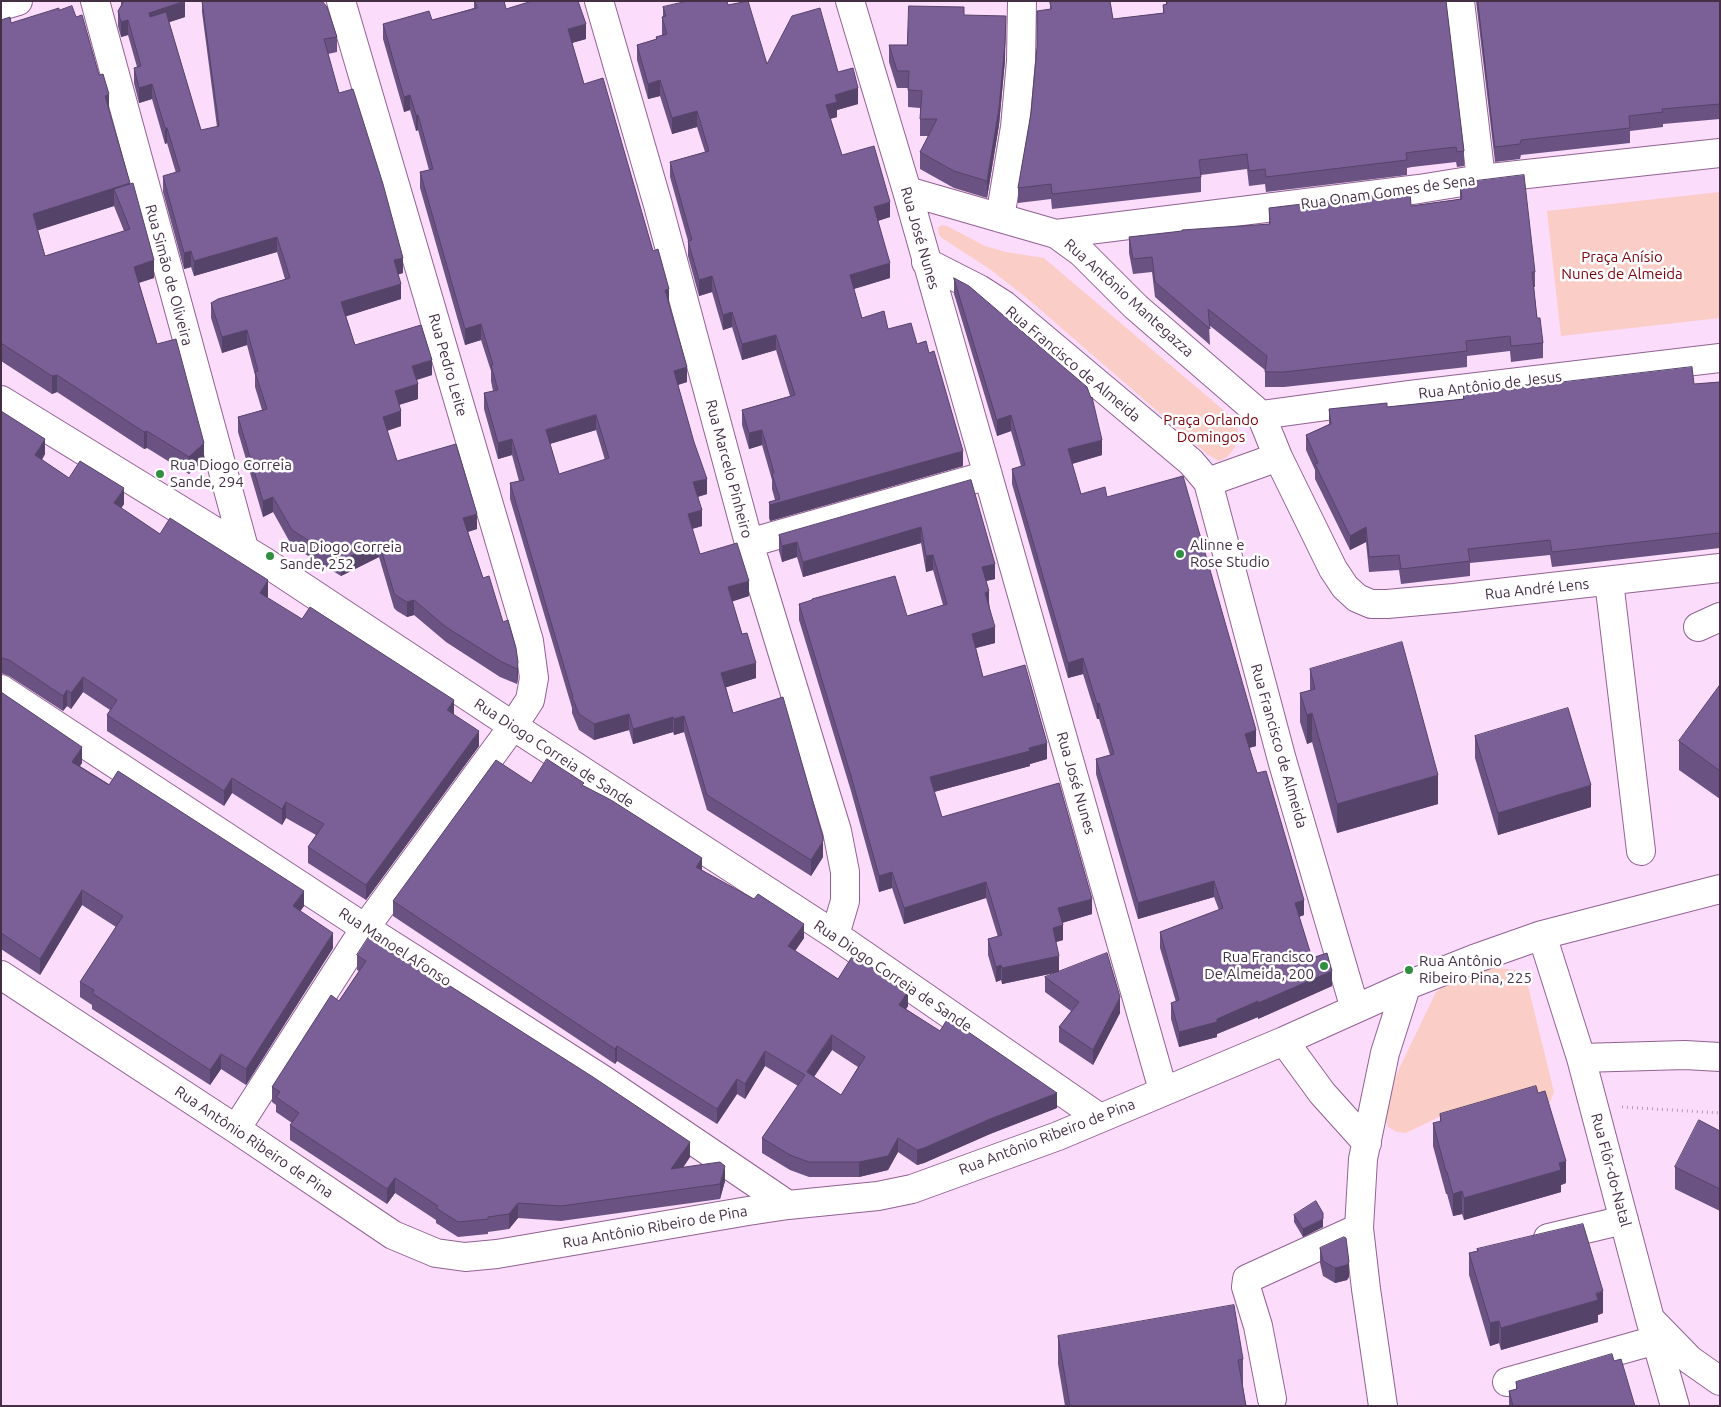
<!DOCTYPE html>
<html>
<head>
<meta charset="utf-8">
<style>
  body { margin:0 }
  #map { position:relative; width:1721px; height:1407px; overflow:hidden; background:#fcdcfb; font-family:Ubuntu,sans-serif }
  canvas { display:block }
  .frame { position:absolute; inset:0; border:2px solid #442f44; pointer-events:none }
</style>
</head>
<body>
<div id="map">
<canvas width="1721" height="1407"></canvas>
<div class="frame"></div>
</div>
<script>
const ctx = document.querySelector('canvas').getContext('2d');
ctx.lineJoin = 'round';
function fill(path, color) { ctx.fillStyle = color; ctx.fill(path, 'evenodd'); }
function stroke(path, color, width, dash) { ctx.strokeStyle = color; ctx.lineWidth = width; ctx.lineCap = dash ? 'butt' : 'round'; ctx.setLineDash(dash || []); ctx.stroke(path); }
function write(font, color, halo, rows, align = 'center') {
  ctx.font = font + ' Ubuntu,sans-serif'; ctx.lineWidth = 5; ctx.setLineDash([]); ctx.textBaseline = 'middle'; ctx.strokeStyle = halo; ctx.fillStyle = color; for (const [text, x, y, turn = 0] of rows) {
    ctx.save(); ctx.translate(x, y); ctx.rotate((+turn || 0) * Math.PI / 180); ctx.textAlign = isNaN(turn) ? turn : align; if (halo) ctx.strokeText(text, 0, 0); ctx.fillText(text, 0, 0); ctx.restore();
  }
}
fill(new Path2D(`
  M1720,192V318L1561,336L1547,211Z
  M941,225L947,226L985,246L1006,252L1044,258L1065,276L1234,419C1243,433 1236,456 1219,461L1207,454L1028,299L991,270L942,238L939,235L938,228Z
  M1475,965L1515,970L1528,986L1554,1092L1550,1102L1523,1110L1495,1104L1439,1117L1406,1133L1397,1132L1388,1127L1384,1113L1387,1098L1398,1071L1436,992Z`), '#fbcdc7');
const minor = new Path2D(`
  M95,1L244,548
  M599,1L658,205L749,543L837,831L845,872V901L835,935
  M850,1L907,191L1163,1090
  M1460,1L1481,179
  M1,6L18,1
  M907,191L1056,234L1082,253L1136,307L1261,415L1278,457L1333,569L1345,587L1357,598L1371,604H1387L1454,598L1720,568
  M1000,218L1015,127L1021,61L1022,1
  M1056,234L1419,189L1481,179L1720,153
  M926,262L979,289L1004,305L1191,462L1208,482L1282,760L1355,1009
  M1,400L265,562L513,726L835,935L1100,1118
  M1261,415L1408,395L1720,358
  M1208,482L1278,457
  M749,543L988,475
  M1609,581L1641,851
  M1698,627L1720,617
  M1,689L365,928L602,1079L788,1205
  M1542,935L1581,1058L1650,1319L1675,1406
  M1,975L236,1129L393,1235L436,1253L465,1257L497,1254L748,1211L788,1205L878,1196L912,1189L1058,1136L1284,1041L1413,983L1474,959L1542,935L1720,889
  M1284,1041L1322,1093L1367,1143
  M1581,1058L1685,1055L1720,1057
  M236,1129L365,928L513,726L530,700L534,678L529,641L341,1
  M1548,1238L1624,1220
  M1652,1321L1690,1360L1720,1381
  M1507,1382L1656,1340
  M1272,1399L1258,1326L1246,1287L1247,1279L1359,1228
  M1383,1406L1366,1289L1359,1228L1363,1159L1385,1053L1406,987`);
stroke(minor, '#906291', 30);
stroke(new Path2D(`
  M1622,1107L1720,1113`), '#b69ab6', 3, [1, 4]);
stroke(minor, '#fff', 28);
fill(new Path2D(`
  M121,1H185V17L169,22L201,130L217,127L202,12V1H322L337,37V52L328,54L339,93L403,273L398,274L401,299L346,316L355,345L432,375L417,380L418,399L399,405L401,426L387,431L397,461L477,529L468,532L483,578L503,622L516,648L518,678L517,684L500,677L446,642L414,615L407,617L397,611L394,608L379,557L341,576L292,546L273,512L263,517L238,432V417L262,410L255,387V375L247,345L222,353L211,318V303L285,279L277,252L194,276L191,267L184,269L163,192V176L176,173L167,143L165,144L152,99L139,103L134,83V68L137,67L128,35L121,37L118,26V11L121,5Z
  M474,1H504L506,9L586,39L572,43L584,84L653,251L669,303L687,382L678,385L707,494L698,497L702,526L692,529L700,554L749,596L732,601L756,678L726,687L733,713L823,857L811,876L707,810L684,732L674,735L673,732L633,744L629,730L594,740L579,730L572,713V708L510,499V483L519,481L512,455L498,459L484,409V393L493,391L491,381V371L481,340L465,345L420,188V172L429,170L418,130L416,131L410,110L404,112L383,39V24L432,20L474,8ZM596,430L605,460L559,474L550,444Z
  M1050,1H1110L1113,19L1163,13V5L1166,4V1H1446L1464,151V166L1457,167L1456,162L1412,167L1407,168V175L1266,192L1265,184L1249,186L1247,169L1201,175V192L1052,209L1051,199L1018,203V188L1031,113L1037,47L1050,9Z
  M1476,1H1720V119L1663,124V127L1630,131V143L1521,155L1520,159L1495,162Z
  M728,5L767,64L838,72L858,104L837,110V117L830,119L842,155L890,217L878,221L890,278L854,289L862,318L888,329L917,344L963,466L770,521L769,518V502L775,500L772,489V480L762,445L749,449L742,425V410L790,396L776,350L742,360L732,327L723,330L712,292L699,296L688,256V241L670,177V162L705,152L697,127L672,134L660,96L648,99L637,60V45L656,39V37L662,35V17H663V7Z
  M964,15L1005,60L999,125L987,198L954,188L920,169V152L928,136H920V108L908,107V88H897L889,62V45H907Z
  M1,20L11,23L109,111L130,184L154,278L139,283L157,344L204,460L189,474L147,448L144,449L57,392L52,394L1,361ZM114,206L124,231L45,256L38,230Z
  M1460,183L1535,272V287H1534L1537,318L1543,343V358L1511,362L1510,351L1467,356V367L1284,387H1265V370L1209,325L1210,345L1155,297L1152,272L1133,274L1129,253V237L1269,224V208L1411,206L1460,199Z
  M954,278L1102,455L1072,464L1081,494L1107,497L1256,746L1249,748L1257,773L1304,915L1299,917L1312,958L1332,986L1258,1019V1017L1217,1034V1037L1179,1047L1171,1019V1003L1176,1002L1160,948V932L1219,910L1214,897L1138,919L1096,774V759L1110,755L1099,719H1097L1083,674L1068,678L1012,484V469L1021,466L1011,431L997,436L954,294Z
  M1720,382V548L1552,567L1550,555L1470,563V576L1401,584L1399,570L1369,572L1366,542L1350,550L1315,479V470L1306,450V435L1329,424V409L1387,407L1463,399V394L1694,384Z
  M1,411L45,454L42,460L69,478L124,504L121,508L160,534L268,596L267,598L454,715L479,746L366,900L308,863V847L316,835L286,818L282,825L232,793L224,806L107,731V715L110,710L83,692L71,709L67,706L63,711L9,676L1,673Z
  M971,480L995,579L986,581L995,643L976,648L983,677L1047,759L1030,764V766L934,792L942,817L1092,914L1062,923L1063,940L1056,942L1059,972L1002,984L1001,980L996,982L988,955V939L998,937L986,898L904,924L892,888L879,892L851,791L799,620V604L907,616L943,605L933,570L926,572L921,543L803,577L797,557L782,562L779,551V535Z
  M1310,669L1438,804L1337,833L1312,742L1307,744L1300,722V693L1310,691Z
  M1720,685V799L1679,770V741Z
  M1,692L82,763L80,766L304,906L300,911L333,948L246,1085L221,1069L210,1085L92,1009V1005L80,997V982L116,927L82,905L40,975L1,949Z
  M1475,736L1591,807L1498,835L1475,758Z
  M584,786L702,870L804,938L795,951L838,979L908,1006L906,1009L1057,1108L990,1134L924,1163L917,1165L898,1152L888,1170L859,1177H809L790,1170L762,1153V1138L798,1086L765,1066L745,1099L737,1094L717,1124L617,1061L615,1064L393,916V901ZM832,1050L858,1067L841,1095L814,1077Z
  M357,955L690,1157L683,1168L725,1181L720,1199L561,1221L518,1218L509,1229L488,1232V1234L458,1237L436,1223V1220L395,1193L387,1204L290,1140V1125L292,1123L276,1112V1105L272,1102V1087L339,1001L359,971L357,970Z
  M1045,977L1120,1013L1093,1065L1059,1042V1027L1071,1011L1045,992Z
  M1440,1114L1566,1183L1561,1185V1192L1464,1220L1462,1214L1453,1216L1447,1194H1446L1433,1146V1123L1440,1122Z
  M1720,1131V1211L1675,1189V1167Z
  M1294,1215L1323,1227L1303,1237L1294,1222Z
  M1320,1248L1349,1277L1347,1280L1335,1283L1323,1276L1320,1263Z
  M1477,1249L1603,1313L1598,1315V1322L1501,1350L1499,1343L1490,1346L1469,1275V1253L1477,1251Z
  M1058,1336L1243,1359V1387L1246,1406H1065L1058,1364Z
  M1614,1361L1635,1406H1509V1391L1516,1389V1382Z`), '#6a5382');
fill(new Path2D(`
  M185,2V17L149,29V13Z
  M1006,16L1005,60L999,125L987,198V181Z
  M128,20V35L121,37V22Z
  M586,24V39L568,44V29Z
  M660,80V96L648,99V84Z
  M152,84V99L139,103V88Z
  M858,88V104L837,110V117L826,120V105L835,95Z
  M109,94V112L105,96Z
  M410,95V110L404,112V97Z
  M697,111V127L672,134V118Z
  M416,115H418V130L416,131Z
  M165,128H167V143L165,144Z
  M130,183V200L114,189V206L33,232V214Z
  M890,202V217L874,222V207Z
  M277,237V252L194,276V261Z
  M191,251V267L184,269V253Z
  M403,258V273L394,276V260Z
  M154,260V278L134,284V267Z
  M890,263V278L850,290V275Z
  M712,276V292L699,296V280Z
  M401,284V299L341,318V302Z
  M669,289V304L665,290Z
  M732,312V327L723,330V315Z
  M481,324V340L465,345V329Z
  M247,330V345L222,353V337Z
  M776,335V350L742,360V344Z
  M432,360V375L412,381V366Z
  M687,367V382L674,386V371Z
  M57,375V392L52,394V376Z
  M418,384V399L395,406V391Z
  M401,411V426L383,432V417Z
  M596,415V430L546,445V430Z
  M1011,415V431L997,436V420Z
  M762,430V445L749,449V433Z
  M147,431V448L144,449V432Z
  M45,439V454L35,470V455Z
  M512,439V455L498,459V443Z
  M1102,440V455L1068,465V449Z
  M204,443V460L189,474V457Z
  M963,451V466L770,521V505Z
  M707,479V494L693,498V482Z
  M124,488V504L114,519V503Z
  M273,497V512L263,517V501Z
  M702,510V526L688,530V514Z
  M477,514V529L463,533V518Z
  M921,527V543L803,577V562Z
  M1366,527V542L1350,550V536Z
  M379,542V557L341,576V561Z
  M797,542V557L782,562V546Z
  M933,555V570L926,572V556Z
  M995,564V579L982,582V567Z
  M268,580V596L260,609V593Z
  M749,581V596L728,603V587Z
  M989,591V607L985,593Z
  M414,600V615L407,617V602Z
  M995,627V643L972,649V634Z
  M1083,658V674L1068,678V663Z
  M518,662V678L517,684V669Z
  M756,663V678L721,689V673Z
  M83,677V692L71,709V693Z
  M67,690V706L63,711V696Z
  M454,700V715L447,710Z
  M1099,703V719H1097V704Z
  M1312,713V742L1307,744V715Z
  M629,714V730L594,740V724Z
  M684,716V732L674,735V719Z
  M673,717V732L633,744V729Z
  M1256,730V746L1245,749V734Z
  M479,731V746L366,900V885Z
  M1047,743V759L1030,764V766L930,793V777Z
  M82,747V763L72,777V762Z
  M1438,775V804L1337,833V804Z
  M232,778V793L224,806V791Z
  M1591,785V807L1498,835V813Z
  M286,802V818L282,825V809Z
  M823,841V857L811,876V860Z
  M702,858V873L696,867Z
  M892,872V888L879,892V876Z
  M1214,881V897L1138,919V903Z
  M986,882V898L904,924V908Z
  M82,890V905L40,975V959Z
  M304,891V906L293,922V906Z
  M1092,899V914L1058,924V908Z
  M1304,900V915L1295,918V903Z
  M804,924V938L788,961V946Z
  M1063,925V940L1053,943V928Z
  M333,933V948L246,1085V1069Z
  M1059,956V972L1002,984V968Z
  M1001,965V980L996,982V967Z
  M1332,971V986L1258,1019V1003Z
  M908,991V1006L899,1020V1005Z
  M1120,997V1013L1093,1065V1050Z
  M1258,1001V1017L1217,1034V1037L1179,1047V1032L1217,1019Z
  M832,1035V1050L807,1087V1072Z
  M617,1046V1061L615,1064V1049Z
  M765,1051V1066L745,1099V1084Z
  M221,1054V1069L210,1085V1070Z
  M737,1079V1094L717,1124V1109Z
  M1057,1093V1108L990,1134L924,1163L917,1165V1150L990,1119Z
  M898,1138V1152L888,1170L859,1177V1162Z
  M690,1142V1157L671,1184V1169Z
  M1566,1161V1183L1561,1185V1192L1464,1220V1198L1559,1163Z
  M725,1166V1181L720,1199V1184Z
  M395,1178V1193L387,1204V1189Z
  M1462,1191V1214L1453,1216V1194Z
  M518,1203V1218L509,1229V1214Z
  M1323,1219V1227L1303,1237V1229Z
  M1349,1262V1277L1347,1280L1335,1283V1268Z
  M1603,1291V1313L1598,1315V1322L1501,1350V1328Z
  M1499,1321V1343L1490,1346V1323Z`), '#56436a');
const building = new Path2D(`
  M123,1H185L149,13L150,17L166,12L201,130L219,126L202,1H322L327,7L337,37L324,39L339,93L353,89L383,184L403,258L394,260L401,284L341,302L355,345L421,325L432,360L412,366L418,384L395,391L401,411L383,417L397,461L456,444L477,514L463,518L483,578L489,576L503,622L508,620L516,648L518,662L517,669L500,661L446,627L414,600L407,602L397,596L394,593L379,542L341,561L292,530L273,497L263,501L238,417L267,409L255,372L258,371L247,330L222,337L211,303L218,299L290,278L277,237L194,261L191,251L184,253L163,176L180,171L167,128H165L152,84L139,88L134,68L141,66L128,20L121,22L118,11L123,3Z
  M475,1H504L506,9L532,1H578L586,24L568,29L584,84L603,78L653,251L658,249L669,289L665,290L687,367L674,371L694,442L707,479L693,482L702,510L688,514L700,554L737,543L749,581L728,587L742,634L747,633L756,663L721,673L733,713L783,697L823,837V841L811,860L707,795L684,716L674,719L673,717L633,729L629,714L594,724L579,714L572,697H573L510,483L524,480L512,439L498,443L484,393L498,390L491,365H493L481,324L465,329L420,172L433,169L418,115H416L410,95L404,97L383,24L429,11L432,20L477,8ZM596,415L609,458L559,474L546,430Z
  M688,1H727L728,5L748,1L767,64L792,16L820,8L838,72L853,68L858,88L835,95L837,102L826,105L842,155L874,146L890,202L874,207L890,263L850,275L862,318L884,311L888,329L911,323L917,344L926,341L929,353L934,351L963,451L770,505L769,502L780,499L772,474L774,473L762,430L749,433L742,410L795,395L776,335L742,344L732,312L723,315L712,276L699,280L688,241L692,240L670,162L709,151L697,111L672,118L660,80L648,84L637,45L657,39L656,37L667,34L662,17L666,16L663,7Z
  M1050,1H1110L1113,19L1164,13L1163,5L1167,4V1H1446L1464,151L1457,152L1456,147L1412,152L1406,153L1407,160L1266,177L1265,169L1249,171L1247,154L1199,160L1201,177L1052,194L1051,184L1018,188L1031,113L1037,47V11L1051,9Z
  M1478,1H1720V104L1662,109L1663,112L1629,116L1630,128L1521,140L1520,144L1495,147Z
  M72,6L76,17L82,15L99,75L103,74L109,94L105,96L130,183L33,214L45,256L130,229L114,189L133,183L154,260L134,267L157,344L176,339L204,443L189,457L147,431L144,432L57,375L52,376L1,343V20L10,17L11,23L59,8V10Z
  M909,6L964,7V15L1006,16L1005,43L999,108L987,181L954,171L920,152L937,119H920L922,91L908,90L909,71H897L889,45H907Z
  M1524,175L1535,272H1532L1537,318H1540L1543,343L1511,346L1510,336L1466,341L1467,351L1284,372H1265L1267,356L1208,309L1210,329L1155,282L1152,257L1133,259L1129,237L1182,231V230L1270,224L1269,208L1410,191L1411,206L1462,199L1460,183Z
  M954,278L969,286L1087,387L1091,398L1092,397L1102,440L1068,449L1081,494L1105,487L1107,497L1183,476L1256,730L1245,734L1257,773L1266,771L1304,900L1295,903L1312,958L1327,953L1332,971L1258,1003V1001L1217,1019V1022L1179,1032L1171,1003L1179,1000L1160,932L1223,908L1214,881L1138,903L1096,759L1114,754L1099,703L1097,704L1083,658L1068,663L1012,469L1025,465L1011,415L997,420Z
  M1692,367L1694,384L1720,382V533L1552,552L1550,540L1468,549L1470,561L1401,569L1399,555L1369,557L1366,527L1350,536L1315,464L1318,463L1306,435L1331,424L1329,409L1387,403V407L1464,399L1463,394Z
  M1,411L45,439L35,455L69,478L80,461L124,488L114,503L160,534L170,518L181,525L268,580L260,593L302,619L310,607L454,700L447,710L479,731L366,885L308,847L324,824L286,802L282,809L232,778L224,791L107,715L117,700L83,677L71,693L67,690L63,696L9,660L1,658Z
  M971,480L995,564L982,567L989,591L985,593L995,627L972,634L983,677L1025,665L1047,743L1029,748L1030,751L930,777L942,817L1059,783L1092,899L1058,908L1063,925L1053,928L1059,956L1002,968L1001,965L996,967L988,939L1002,935L986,882L904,908L892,872L879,876L851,776L799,604L812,600V599L895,576L907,616L947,604L933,555L926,556L921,527L803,562L797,542L782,546L779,535Z
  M1402,642L1438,775L1337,804L1312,713L1307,715L1300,693L1315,689L1310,669Z
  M1720,685V771L1679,741Z
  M1,692L82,747L72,762L109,785L118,771L304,891L293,906L333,933L246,1069L221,1054L210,1070L92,993L94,990L80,982L123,916L82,890L40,959L1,933Z
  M1568,708L1591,785L1498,813L1475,736Z
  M547,759L584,783L582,785L611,800L702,858L696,867L754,899L758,894L804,924L788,946L838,979L853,955L908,991L899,1005L940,1031L948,1018L1057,1093L990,1119L924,1148L917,1150L898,1138L888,1156L859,1162H809L790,1155L762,1138L805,1075L765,1051L745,1084L737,1079L717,1109L617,1046L615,1049L393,901L496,760L531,783ZM832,1035L865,1057L841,1095L807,1072Z
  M370,935L593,1077L690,1142L671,1169L720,1162L725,1166L720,1184L561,1206L518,1203L509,1214L488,1217V1219L458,1222L436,1208L438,1206L395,1178L387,1189L290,1125L299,1113L276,1097L280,1092L272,1087L331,995L339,1001L366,961L357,955Z
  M1107,953L1120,997L1093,1050L1059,1027L1079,1002L1045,977Z
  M1536,1086L1538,1093L1545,1091L1566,1161L1559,1163L1561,1170L1464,1198L1462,1191L1453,1194L1447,1172H1446L1433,1123L1441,1121L1440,1114Z
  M1699,1120L1720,1131V1189L1675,1167Z
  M1316,1201L1323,1213V1219L1303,1229L1294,1215Z
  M1583,1224L1603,1291L1596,1293L1598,1300L1501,1328L1499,1321L1490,1323L1469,1253L1478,1251L1477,1249Z
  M1344,1237L1346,1238L1349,1262L1347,1265L1335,1268L1323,1261L1320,1248Z
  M1234,1305L1243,1359L1238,1360L1246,1406H1070L1058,1336Z
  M1612,1354L1614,1361L1621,1359L1635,1406H1513L1509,1391L1517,1389L1516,1382Z`);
fill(building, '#7b6097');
stroke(building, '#56436a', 1);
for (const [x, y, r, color] of [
  [160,474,5,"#318f41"],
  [1180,554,5,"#318f41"],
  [270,556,5,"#318f41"],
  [1324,966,5,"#318f41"],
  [1409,970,5,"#318f41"]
]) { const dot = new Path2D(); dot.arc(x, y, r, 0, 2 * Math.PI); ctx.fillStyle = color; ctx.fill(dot); stroke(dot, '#fff', 2); }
write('15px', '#442f44', '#fff', [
  ["Rua Onam Gomes de Sena",1388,192,-8],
  ["Rua José Nunes",920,238,74],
  ["Rua Simão de Oliveira",169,275,75],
  ["Rua Antônio Mantegazza",1129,298,42],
  ["Rua Francisco de Almeida",1073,364,40],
  ["Rua Pedro Leite",448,365,74],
  ["Rua Antônio de Jesus",1490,385,-7],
  ["Rua Marcelo Pinheiro",729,469,75],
  ["Rua André Lens",1537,589,-6],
  ["Rua Francisco de Almeida",1279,746,74],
  ["Rua Diogo Correia de Sande",554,753,33],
  ["Rua José Nunes",1076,783,74],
  ["Rua Manoel Afonso",395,947,33],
  ["Rua Diogo Correia de Sande",893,976,34],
  ["Rua Antônio Ribeiro de Pina",1047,1137,-21],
  ["Rua Antônio Ribeiro de Pina",254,1142,34],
  ["Rua Flôr-do-Natal",1611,1170,75],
  ["Rua Antônio Ribeiro de Pina",655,1227,-10]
]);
write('15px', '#7c010b', '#fff', [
  ["Praça Anísio",1622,257],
  ["Nunes de Almeida",1622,274],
  ["Praça Orlando",1211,420],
  ["Domingos",1211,437]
]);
write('15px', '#442f44', '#fff', [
  ["Rua Diogo Correia",170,465],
  ["Sande, 294",170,482],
  ["Alinne e",1190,545],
  ["Rose Studio",1190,562],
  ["Rua Diogo Correia",280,547],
  ["Sande, 252",280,564],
  ["Rua Francisco",1314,957,"right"],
  ["De Almeida, 200",1314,974,"right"],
  ["Rua Antônio",1419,961],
  ["Ribeiro Pina, 225",1419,978]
], 'left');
</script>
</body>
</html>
